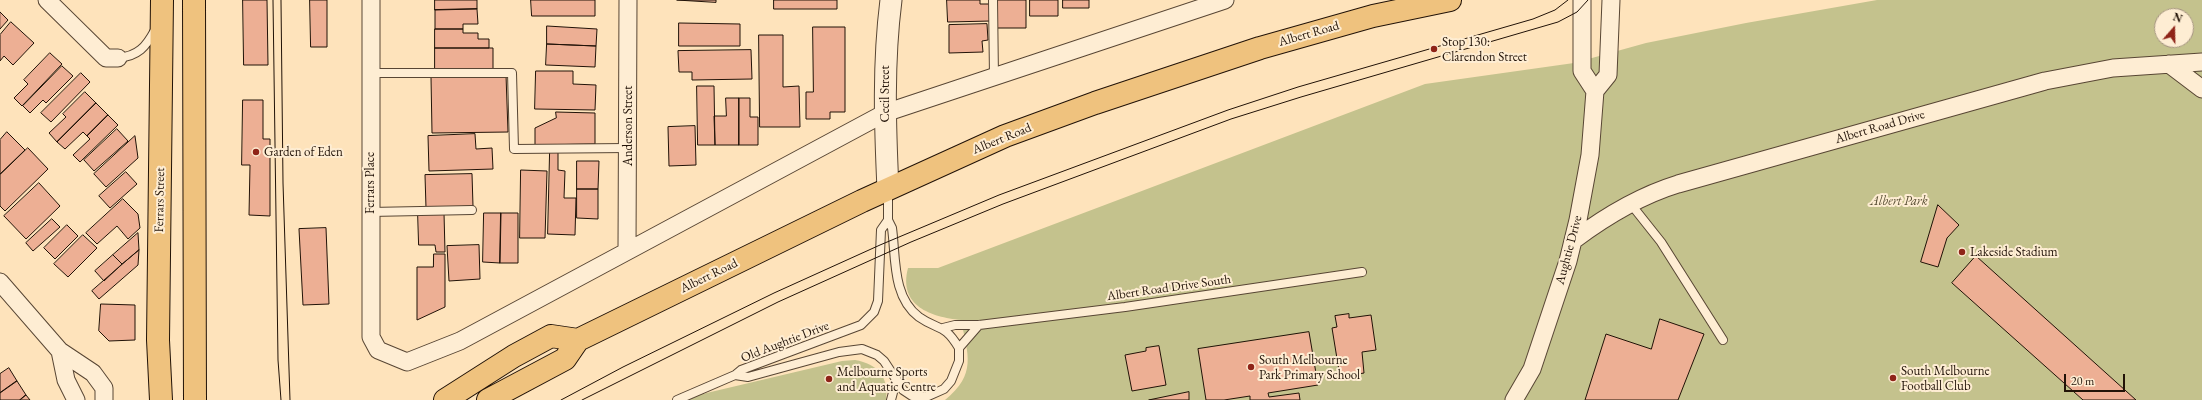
<!DOCTYPE html>
<html>
<head>
<meta charset="utf-8">
<style>
  body { margin:0 }
  #map { position:relative; width:2202px; height:400px; overflow:hidden; background:#fee3bb; font-family:"EB Garamond",serif }
  canvas { display:block }
  .north { position:absolute; left:2154px; top:8px; width:40px; height:40px; box-sizing:border-box; background:#feedd3; border:1px solid #a69581; border-radius:50%; rotate:20deg; font-size:11px; font-weight:700; line-height:16px; text-align:center; color:#211207 }
  .north::after { content:''; display:block; margin:auto; width:14px; height:18px; background:#8f2418; clip-path:polygon(50% 0,100% 100%,50% 72%,0 100%) }
  .scale { position:absolute; left:2064px; top:374px; width:61px; height:18px; box-sizing:border-box; border:2px solid #211207; border-top:0; padding-left:5px; font-size:12px; line-height:14px; white-space:nowrap; color:#211207; -webkit-text-stroke:3px #feedd3; paint-order:stroke }
</style>
</head>
<body>
<div id="map">
<canvas width="2202" height="400"></canvas>
<div class="north">N</div>
<div class="scale">20 m</div>
</div>
<script>
const ctx = document.querySelector('canvas').getContext('2d');
ctx.lineJoin = 'round';
function fill(path, color) { ctx.fillStyle = color; ctx.fill(path, 'evenodd'); }
function stroke(path, color, width, dash) { ctx.strokeStyle = color; ctx.lineWidth = width; ctx.lineCap = dash ? 'butt' : 'round'; ctx.setLineDash(dash || []); ctx.stroke(path); }
function write(font, color, halo, rows, align = 'center') {
  ctx.font = font + ' "EB Garamond",serif'; ctx.lineWidth = 4; ctx.setLineDash([]); ctx.textBaseline = 'middle'; ctx.strokeStyle = halo; ctx.fillStyle = color; for (const [text, x, y, turn = 0] of rows) {
    ctx.save(); ctx.translate(x, y); ctx.rotate((+turn || 0) * Math.PI / 180); ctx.textAlign = isNaN(turn) ? turn : align; if (halo) ctx.strokeText(text, 0, 0); ctx.fillText(text, 0, 0); ctx.restore();
  }
}
fill(new Path2D(`
  M1877,0H2202V400H945C977,374 968,355 961,320C931,317 898,306 908,268H938L1425,84L1574,63L1646,43L1746,23ZM2162,16H2186V40H2162Z
  M855,360C878,364 889,377 886,400H677L842,361Z`), '#c4c28d');
const building = new Path2D(`
  M243,0H267L268,65H244Z
  M310,0H327V47H311Z
  M435,0H477V9L435,10Z
  M531,0H595V16H532Z
  M677,0H716V2Z
  M774,0H837V9H774Z
  M947,0H980V4H991V21L948,22Z
  M996,0H1026V28H996Z
  M1030,0H1058V16H1030Z
  M1063,0H1089V8H1063Z
  M477,9L478,24H463V29H435V10Z
  M0,12L8,20L0,29Z
  M11,22L34,43L13,65L4,56L0,61V35Z
  M679,23L740,24V46H679Z
  M987,24L988,40L982,41L983,52L949,53V25Z
  M547,26L597,29L596,46L547,44Z
  M813,27H845V112H830V119H806V92H813Z
  M435,29H463V33H478V39H489V48H435Z
  M759,35H783V87L799,86L800,127H760Z
  M547,44L596,46L595,67L546,65Z
  M435,48H493V69H435Z
  M751,50L752,79L692,80V72H679L678,51Z
  M50,53L62,64L22,106L14,98L28,84L24,80Z
  M62,66L73,76L46,103L43,100L30,113L23,106Z
  M536,71H573V84L596,85L595,110L535,109Z
  M81,73L90,82L51,122L41,113Z
  M506,75L508,132L432,133L431,77Z
  M697,86H714L715,145H698Z
  M85,92L96,103L57,142L49,133L66,117L63,114Z
  M726,98H739V145H715L714,116H726Z
  M739,98H750V117H758V145H739Z
  M243,100H263V139H270V216L249,215L250,165H242Z
  M96,103L108,115L87,136L83,132L65,149L57,142Z
  M556,112L595,113V144L535,145V128L556,118Z
  M108,115L118,125L80,162L73,155L90,139L87,136Z
  M695,126L696,165L669,166L668,127Z
  M117,129L128,141L94,171L84,160Z
  M7,132L25,150L0,174V140Z
  M475,134L476,149L492,148L493,169L429,171L428,136Z
  M135,136L138,158L106,187L94,174Z
  M28,148L48,169L5,211L0,206V175Z
  M550,152H558V170L565,171L564,198H576L575,235L548,234Z
  M577,161H599L598,189H577Z
  M521,170L547,171L545,238H520Z
  M126,172L137,184L110,208L99,196Z
  M472,174L473,206L426,208L425,175Z
  M39,183L60,206L26,239L4,216Z
  M577,189H598V219L577,218Z
  M123,199L138,214L140,228L128,239L117,226L97,244L86,233Z
  M1938,205L1959,225L1947,238L1938,267L1921,262Z
  M418,213H444L445,252H436L435,245H419Z
  M484,213H501L500,263L483,262Z
  M501,213H518V263H500Z
  M52,219L60,227L33,251L26,243Z
  M67,225L78,236L55,259L44,248Z
  M326,228L329,304L303,305L299,229Z
  M138,233L139,250L122,264L113,255Z
  M83,235L97,248L68,277L54,264Z
  M479,245L480,279L449,281L447,246Z
  M139,250L138,265L99,299L92,291Z
  M434,254H445V307L417,320V267H433Z
  M113,255L122,264L104,281L95,271Z
  M1976,256L2136,400H2083L1952,283Z
  M101,304L135,305V340L109,341L99,331Z
  M1349,314V318L1371,315L1376,350L1362,352L1364,373L1340,377L1332,328L1337,327L1335,316Z
  M1660,319L1704,334L1678,400H1585L1606,334L1651,349Z
  M1309,332L1318,385L1268,393L1269,397L1299,393L1300,400H1250V396L1224,400H1206L1198,349Z
  M1159,346L1166,385L1132,391L1125,355L1146,351V348Z
  M9,368L17,381L0,393V374Z
  M17,381L26,395L20,400H0V393Z
  M1189,392V400H1149Z
  M26,395L30,400H20Z`);
fill(building, '#edaf94');
stroke(building, '#211207', 1);
const service = new Path2D(`
  M993,0L994,77
  M118,58C138,56 146,47 155,30
  M371,73H512L514,149L628,148
  M888,192V220L892,228C896,257 892,297 919,317C939,331 944,323 959,348
  M1630,203L1661,242L1723,340
  M370,212L472,210
  M943,328L955,325H979L1125,307L1362,272
  M735,375L748,377L839,352L862,349L877,355L884,361L903,390L912,396L926,397L944,389L951,381L959,361V348L979,325
  M677,400L735,375L741,370L861,325L874,312L878,301L881,230L888,220
  M891,400L896,381`);
const minor = new Path2D(`
  M47,0L106,58H118
  M371,0V337L378,350L407,362L460,341L885,113L1225,0
  M2169,64L2202,89
  M1595,91L1608,75L1611,0
  M1574,240C1606,216 1639,196 1678,184L2045,81L2113,68L2202,62
  M627,251L628,0
  M0,282L60,351L93,373L104,388V400
  M60,351L66,380L76,400
  M1514,400L1532,369L1568,261L1578,220L1590,155L1595,91L1582,71V0`);
const tertiary = new Path2D(`
  M888,189C885,125 883,63 891,0`);
const primary = new Path2D(`
  M194,0L195,400
  M161,400L158,340L162,0
  M445,400L514,356L551,336L578,340
  M488,400L565,359L578,340L862,201L1005,136L1095,103L1260,48L1373,16L1450,0`);
stroke(service, '#584634', 10);
stroke(minor, '#584634', 19);
stroke(tertiary, '#584634', 23);
stroke(primary, '#211207', 24);
stroke(service, '#feedd3', 8);
stroke(minor, '#feedd3', 17);
stroke(tertiary, '#feedd3', 21);
stroke(primary, '#efc27e', 22);
stroke(new Path2D(`
  M273,0L278,360L281,400
  M281,0L283,183L290,400
  M561,400L623,367L774,293L880,245L999,195L1228,110L1298,87L1533,19L1555,10L1568,0
  M582,400L778,302L911,242L1003,204L1231,119L1301,97L1558,22L1577,12L1588,0`), '#211207', 1);
for (const [x, y, r, color] of [
  [1434,49,4,"#8f2418"],
  [256,152,4,"#8f2418"],
  [1962,252,4,"#8f2418"],
  [1251,367,4,"#8f2418"],
  [1893,378,4,"#8f2418"],
  [829,379,4,"#8f2418"]
]) { const dot = new Path2D(); dot.arc(x, y, r, 0, 2 * Math.PI); ctx.fillStyle = color; ctx.fill(dot); stroke(dot, '#feedd3', 1.5); }
write('13px', '#211207', '#feedd3', [
  ["Albert Road",1309,34,-16],
  ["Cecil Street",885,94,-90],
  ["Anderson Street",628,126,-90],
  ["Albert Road Drive",1880,127,-16],
  ["Albert Road",1002,139,-22],
  ["Ferrars Place",370,183,-90],
  ["Ferrars Street",160,200,-89],
  ["Aughtie Drive",1569,250,-75],
  ["Albert Road",709,276,-26],
  ["Albert Road Drive South",1169,288,-8],
  ["Old Aughtie Drive",785,342,-21]
]);
write('13px', '#211207', '#feedd3', [
  ["Stop 130:",1442,42],
  ["Clarendon Street",1442,57],
  ["Garden of Eden",264,152],
  ["Lakeside Stadium",1970,252],
  ["South Melbourne",1259,360],
  ["Park Primary School",1259,375],
  ["South Melbourne",1901,371],
  ["Football Club",1901,386],
  ["Melbourne Sports",837,372],
  ["and Aquatic Centre",837,387]
], 'left');
write('italic 13px', '#5a5036', '#feedd3', [
  ["Albert Park",1899,201]
]);
</script>
</body>
</html>
